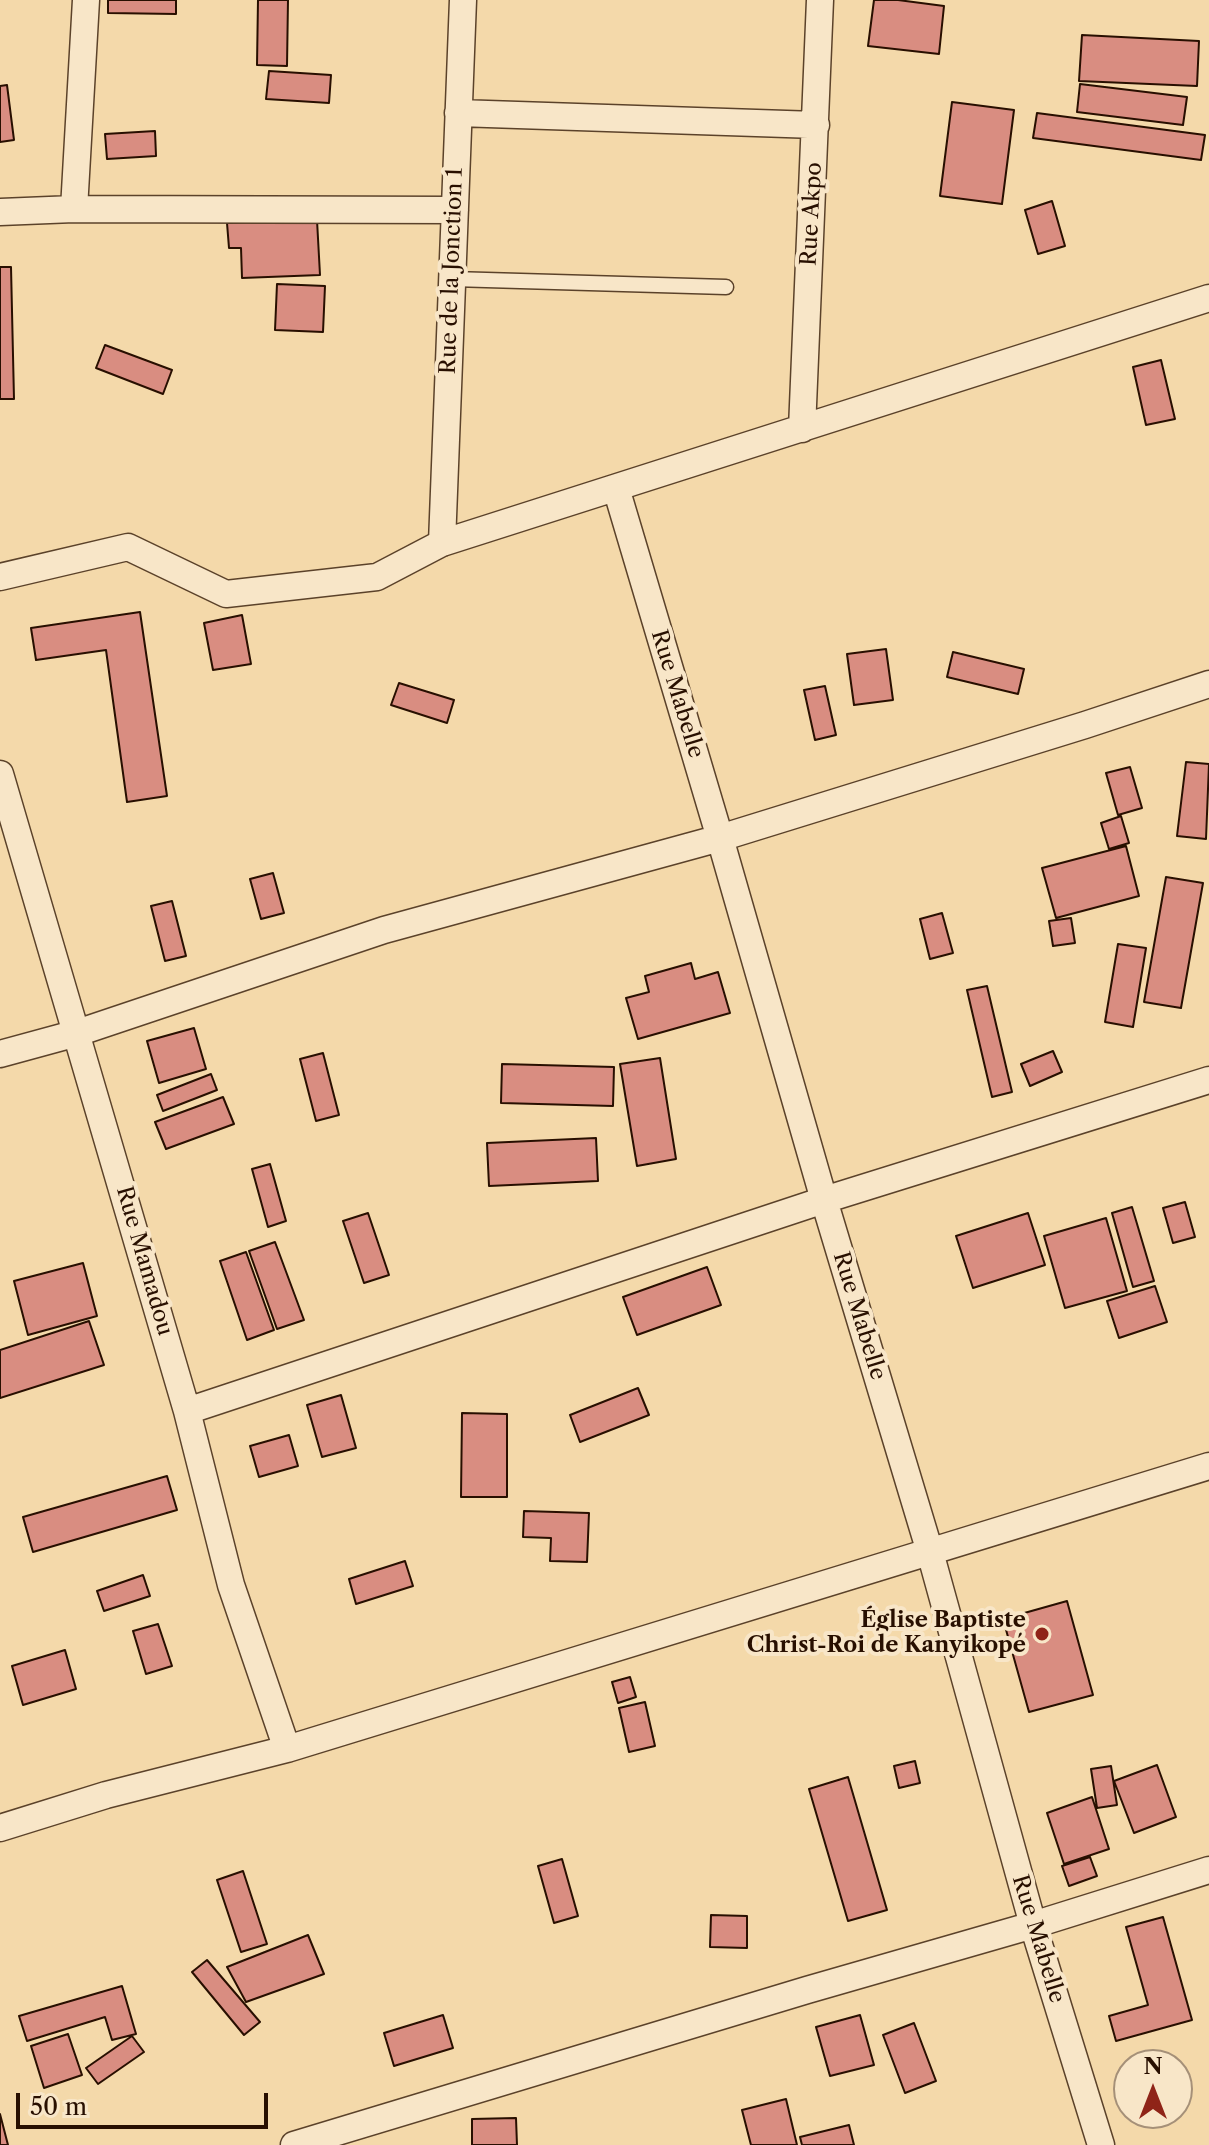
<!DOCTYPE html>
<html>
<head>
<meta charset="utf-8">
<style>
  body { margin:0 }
  #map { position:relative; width:1209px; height:2145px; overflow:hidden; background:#f4d9aa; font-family:"Libre Caslon Text",serif }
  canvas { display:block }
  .north { position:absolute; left:1113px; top:2049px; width:80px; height:80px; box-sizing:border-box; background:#f8e6c8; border:2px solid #a59078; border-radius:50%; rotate:0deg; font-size:22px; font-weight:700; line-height:32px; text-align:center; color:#280f00 }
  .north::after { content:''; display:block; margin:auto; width:28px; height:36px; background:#8f2418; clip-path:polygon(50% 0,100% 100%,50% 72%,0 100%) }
  .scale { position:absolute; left:16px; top:2093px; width:252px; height:36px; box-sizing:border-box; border:4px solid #280f00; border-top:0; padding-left:10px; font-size:24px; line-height:28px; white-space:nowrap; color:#280f00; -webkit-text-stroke:6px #f8e6c8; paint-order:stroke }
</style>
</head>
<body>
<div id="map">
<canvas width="1209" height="2145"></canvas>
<div class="north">N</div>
<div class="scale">50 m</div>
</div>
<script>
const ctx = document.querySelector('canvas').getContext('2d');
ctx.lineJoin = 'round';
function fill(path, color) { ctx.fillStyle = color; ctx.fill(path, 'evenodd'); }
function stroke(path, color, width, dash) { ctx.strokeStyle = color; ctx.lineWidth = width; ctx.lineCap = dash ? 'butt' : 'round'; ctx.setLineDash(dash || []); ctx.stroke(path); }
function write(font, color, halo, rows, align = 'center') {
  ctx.font = font + ' "Libre Caslon Text",serif'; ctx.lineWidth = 8; ctx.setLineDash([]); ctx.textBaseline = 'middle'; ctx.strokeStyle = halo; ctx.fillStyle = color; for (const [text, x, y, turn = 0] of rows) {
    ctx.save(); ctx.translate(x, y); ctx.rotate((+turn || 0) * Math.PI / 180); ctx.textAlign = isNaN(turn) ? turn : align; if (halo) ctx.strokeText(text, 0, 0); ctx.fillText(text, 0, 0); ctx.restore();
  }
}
const building = new Path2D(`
  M108,0H176V14L108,13Z
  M258,0H288L287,66L257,65Z
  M874,0H898L944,6L939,54L868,46Z
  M1082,35L1199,41L1197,86L1079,81Z
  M269,71L331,75L329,103L266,99Z
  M1080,84L1187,97L1183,125L1077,112Z
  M7,85L14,140L0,142V86Z
  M952,102L1014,110L1002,204L940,196Z
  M1037,113L1205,135L1201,160L1033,138Z
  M155,131L156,156L107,159L105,134Z
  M1052,201L1065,246L1038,254L1025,210Z
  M317,220L320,275L242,278L241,248H229L227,223Z
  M0,267H11L14,399H0Z
  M277,284L325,286L323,332L275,330Z
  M105,345L172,370L163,394L96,368Z
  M1161,360L1175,419L1146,425L1133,367Z
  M140,612L167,796L127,802L106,650L36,660L31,628Z
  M242,615L251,664L213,670L204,623Z
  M886,649L893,700L854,705L847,654Z
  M953,652L1024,669L1018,694L947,677Z
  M399,683L454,700L447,723L391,705Z
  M825,686L836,735L815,740L804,690Z
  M1186,762L1209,764L1206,839L1177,836Z
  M1130,767L1142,808L1118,815L1106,773Z
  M1121,816L1129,843L1109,849L1101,823Z
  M1126,846L1139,896L1056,918L1042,868Z
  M273,873L284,913L261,919L250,879Z
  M1166,877L1203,883L1181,1008L1144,1002Z
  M172,901L186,956L165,961L151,906Z
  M942,913L953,953L930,959L920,919Z
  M1071,918L1075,943L1053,946L1049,921Z
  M1118,944L1146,948L1133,1027L1105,1022Z
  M691,963L695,979L718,972L730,1013L638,1039L626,998L649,992L645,976Z
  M987,986L1012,1092L992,1097L967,990Z
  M194,1028L206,1069L159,1083L147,1041Z
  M1053,1051L1062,1072L1030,1086L1021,1064Z
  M323,1053L339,1115L316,1121L300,1059Z
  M660,1058L676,1159L637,1166L620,1064Z
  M502,1064L614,1067L613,1106L501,1103Z
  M211,1074L217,1090L163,1111L157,1095Z
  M223,1097L234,1124L166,1149L155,1122Z
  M596,1138L598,1181L489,1186L487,1143Z
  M270,1164L286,1221L268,1227L252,1169Z
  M1185,1202L1195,1237L1173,1243L1163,1208Z
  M1132,1207L1154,1281L1133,1287L1112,1213Z
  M368,1213L389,1275L364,1283L343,1221Z
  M1028,1213L1045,1265L973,1288L956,1236Z
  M1106,1218L1127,1291L1065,1308L1044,1236Z
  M275,1242L304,1320L277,1329L249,1251Z
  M246,1252L274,1330L247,1340L220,1261Z
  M83,1263L97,1316L28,1335L14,1281Z
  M707,1267L721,1305L637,1335L623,1297Z
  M1155,1286L1167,1322L1119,1338L1107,1301Z
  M89,1321L104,1365L0,1398V1350Z
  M638,1388L649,1415L580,1442L570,1415Z
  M341,1395L356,1448L322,1457L307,1405Z
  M462,1413L507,1414V1497H461Z
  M289,1435L298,1466L259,1477L250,1446Z
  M167,1476L177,1510L33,1552L23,1517Z
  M524,1511L589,1513L587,1562L550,1561L551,1538L523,1537Z
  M405,1561L413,1586L356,1604L349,1579Z
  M143,1575L150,1596L104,1611L97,1591Z
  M1067,1601L1093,1695L1029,1712L1003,1619Z
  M158,1624L172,1666L146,1674L133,1631Z
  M65,1650L76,1689L23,1705L12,1666Z
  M630,1677L636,1697L618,1703L612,1682Z
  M645,1702L655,1746L629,1752L619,1708Z
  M915,1761L920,1783L899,1788L894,1766Z
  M1157,1765L1176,1817L1134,1833L1114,1781Z
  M1111,1766L1117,1805L1097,1808L1091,1769Z
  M848,1777L887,1910L848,1921L809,1789Z
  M1092,1797L1109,1849L1064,1864L1047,1813Z
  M1090,1857L1097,1876L1069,1886L1062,1866Z
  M562,1859L578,1916L554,1923L538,1866Z
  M243,1871L267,1944L241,1952L217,1880Z
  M711,1915L747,1916V1948L710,1947Z
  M1163,1917L1192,2020L1116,2041L1109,2016L1148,2005L1126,1927Z
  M308,1935L324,1974L246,2002L227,1967Z
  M207,1960L260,2022L244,2035L192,1972Z
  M122,1986L136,2034L112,2040L105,2017L27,2041L19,2016Z
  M443,2015L453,2048L394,2066L384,2033Z
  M860,2015L874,2065L830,2076L816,2027Z
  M914,2023L936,2081L905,2093L883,2035Z
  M68,2034L82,2075L44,2088L31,2046Z
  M132,2036L144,2052L98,2084L86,2068Z
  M786,2099L797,2145H751L742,2110Z
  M0,2114L8,2145H0Z
  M516,2118L517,2145H472V2119Z
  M849,2125L854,2145H802L800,2137Z`);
fill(building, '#d98d81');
stroke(building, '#280f00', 2);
const lane = new Path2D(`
  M452,279L726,287`);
const street = new Path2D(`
  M458,113L816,125
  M74,209L86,0
  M0,212L74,209L455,210
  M802,429L820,0
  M616,488L720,838L824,1200L930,1552L1033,1925L1101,2145
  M442,543L463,0
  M0,577L128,547L226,594L377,577L442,543L1209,298
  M0,774L187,1411L231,1585L287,1749
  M0,1054L77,1033L384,930L720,838L1085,725L1209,684
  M187,1411L824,1200L1209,1080
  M0,1828L106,1795L287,1749L1209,1466
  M294,2145L807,1990L1033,1925L1209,1870`);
stroke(lane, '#5b422a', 17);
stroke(street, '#5b422a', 29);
stroke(lane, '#f8e6c8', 14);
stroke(street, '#f8e6c8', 26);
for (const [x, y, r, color] of [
  [1042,1634,8,"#8f2418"]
]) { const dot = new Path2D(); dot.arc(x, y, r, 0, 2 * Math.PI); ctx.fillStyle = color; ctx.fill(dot); stroke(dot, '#f8e6c8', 3); }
write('22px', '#280f00', '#f8e6c8', [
  ["Rue Akpo",812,214,-87],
  ["Rue de la Jonction 1",452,271,-88],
  ["Rue Mabelle",677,694,73],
  ["Rue Mamadou",144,1261,74],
  ["Rue Mabelle",859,1316,73],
  ["Rue Mabelle",1038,1939,73]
]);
write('bold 22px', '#280f00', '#f8e6c8', [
  ["Église Baptiste",1026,1621],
  ["Christ-Roi de Kanyikopé",1026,1646]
], 'right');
</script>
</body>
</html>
